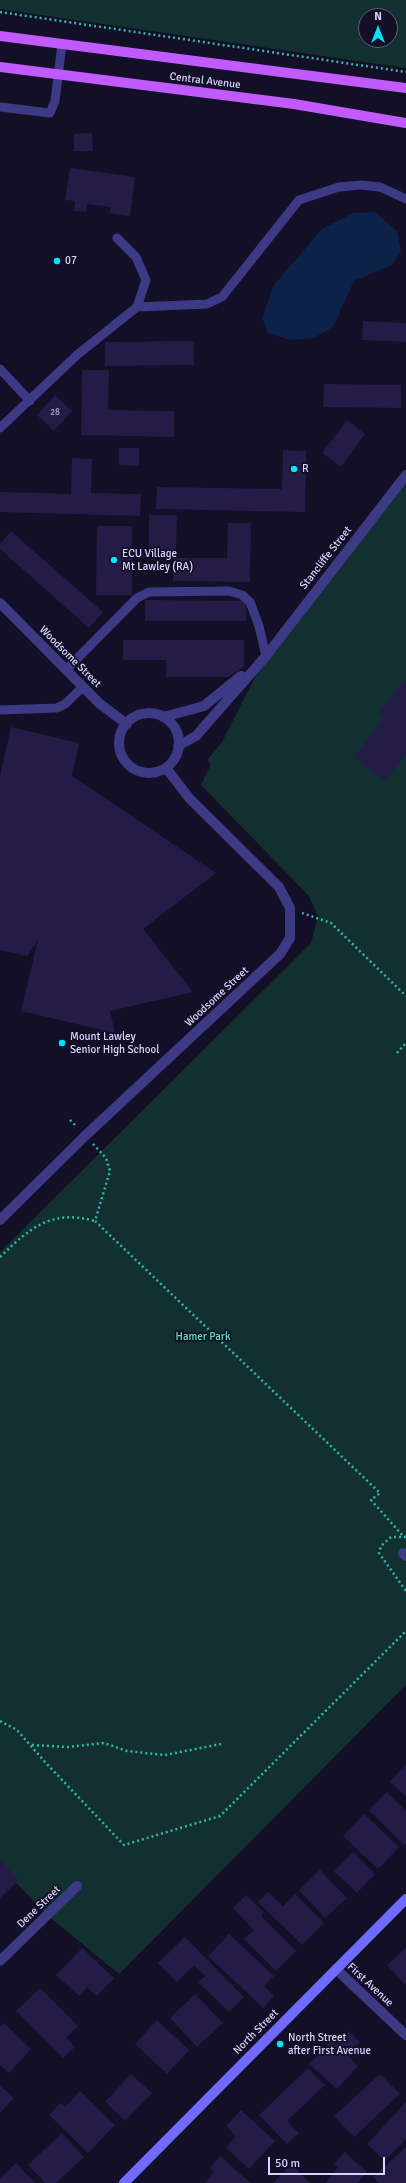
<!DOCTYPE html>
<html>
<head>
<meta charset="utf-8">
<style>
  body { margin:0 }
  #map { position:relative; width:406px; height:2183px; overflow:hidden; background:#130f26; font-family:Signika,sans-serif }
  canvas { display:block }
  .north { position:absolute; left:358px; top:8px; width:40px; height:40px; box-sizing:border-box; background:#130f26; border:1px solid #625e7d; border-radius:50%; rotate:0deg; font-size:11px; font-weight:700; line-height:16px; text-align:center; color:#d9d4ff }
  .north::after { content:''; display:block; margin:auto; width:14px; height:18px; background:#00e5ff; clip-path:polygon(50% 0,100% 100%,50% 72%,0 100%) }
  .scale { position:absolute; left:268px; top:2157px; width:117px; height:18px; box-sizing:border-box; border:2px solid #d9d4ff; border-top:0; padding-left:5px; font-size:12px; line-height:14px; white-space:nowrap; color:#d9d4ff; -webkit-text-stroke:3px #130f26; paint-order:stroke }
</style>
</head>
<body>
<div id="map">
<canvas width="406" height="2183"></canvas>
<div class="north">N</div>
<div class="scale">50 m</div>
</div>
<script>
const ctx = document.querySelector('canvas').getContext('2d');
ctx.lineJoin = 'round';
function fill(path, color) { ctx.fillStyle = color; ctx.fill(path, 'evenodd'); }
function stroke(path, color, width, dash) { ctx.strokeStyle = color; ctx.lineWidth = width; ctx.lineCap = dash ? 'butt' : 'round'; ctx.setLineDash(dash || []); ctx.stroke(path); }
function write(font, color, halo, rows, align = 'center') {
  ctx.font = font + ' Signika,sans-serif'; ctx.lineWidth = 3.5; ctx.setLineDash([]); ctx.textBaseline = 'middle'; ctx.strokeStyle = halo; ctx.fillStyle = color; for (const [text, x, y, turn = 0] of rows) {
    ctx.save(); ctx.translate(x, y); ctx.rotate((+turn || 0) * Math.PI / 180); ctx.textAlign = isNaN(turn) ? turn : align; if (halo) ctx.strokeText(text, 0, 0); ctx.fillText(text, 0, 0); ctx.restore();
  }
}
fill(new Path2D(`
  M0,0H406V68L0,9ZM366,16H390V40H366Z
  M406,478V1685L119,1974L47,1915L0,1866V1252L311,943L318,916L308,895L201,785L211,764L207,760L222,742L266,656Z`), '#12302f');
fill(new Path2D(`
  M375,212L397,231L401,252L392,265L354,281L333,327L314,338L290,340L268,333L262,318L274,285L322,229L353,213Z`), '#0c2248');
fill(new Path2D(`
  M92,133L93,151H74V134Z
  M70,168L135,177L130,216L110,213L111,207L87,204L86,212L74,211L75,201L65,200Z
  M363,321L406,323V342L362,340Z
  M194,341V365L105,366V342Z
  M82,370H109L108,410L174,411V437L81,435Z
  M324,384L401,385V408L323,407Z
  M55,395L72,411L54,431L37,415Z
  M347,420L365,434L341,467L322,453Z
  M119,448H139V466L119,465Z
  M283,450L306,451L305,512L156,509L157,487L282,489Z
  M72,458L92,459L91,493L141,494L140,516L0,512V492L71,494Z
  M149,515H177L176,552H149Z
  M228,523H251L250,582L173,581V558H227Z
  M97,526H132V595H96Z
  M11,531L103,612L89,628L0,549V544Z
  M145,600L246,601V621H145Z
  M123,640H244V667L228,677H166V660H123Z
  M404,681L406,682V754L385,781L354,757L384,718L379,713Z
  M11,727L79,743L72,776L216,873L143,929L193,992L110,1011L115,1033L21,1011L38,940L27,956L0,950V776Z
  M406,1764V1796L390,1782Z
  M387,1792L406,1811V1843L404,1845L369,1810Z
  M364,1814L399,1847L378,1869L343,1836Z
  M353,1852L375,1874L357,1893L334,1871Z
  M0,1860L19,1880L0,1898Z
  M320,1870L347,1898L325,1918L299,1890Z
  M268,1892L283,1906L295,1894L324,1923L302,1945L258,1902Z
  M246,1895L264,1912L261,1916L296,1951L276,1971L244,1939L254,1930L233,1908Z
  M229,1934L274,1976L264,1986L274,1996L263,2008L208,1956Z
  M185,1937L244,1997L229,2012L198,1982L205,1976L194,1965L177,1982L158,1963Z
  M82,1948L114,1978L97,1996L87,1987L79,1996L56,1975Z
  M406,1948V1983L404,1984L387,1965Z
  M40,1988L78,2026L66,2038L75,2047L63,2058L16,2011Z
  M195,1994L223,2023L197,2047L170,2018Z
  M157,2020L189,2050L167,2074L135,2044Z
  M4,2023L31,2049L9,2073L0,2065V2027Z
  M349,2031L360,2042L348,2056L358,2066L337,2089L309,2064L332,2040L337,2044Z
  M308,2068L325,2085L287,2121L299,2133L287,2144L259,2115Z
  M131,2074L152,2093L125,2121L105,2102Z
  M380,2074L400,2094L354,2137L334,2116Z
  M0,2085L14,2098L0,2113Z
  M80,2091L115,2125L88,2153L49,2115L60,2103L65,2107Z
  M406,2102V2139L385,2161L367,2144Z
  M241,2110L275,2141L249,2169L226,2148L236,2136L226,2126Z
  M62,2133L84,2157L56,2183H45L28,2165Z
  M406,2147V2183H379L373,2177Z
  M345,2152L367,2172L357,2183H326L338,2167L334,2164Z
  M220,2156L251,2183H205L214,2171L210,2168Z
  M16,2163L35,2183H0V2178Z
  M292,2164L310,2183H273Z`), '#241b47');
stroke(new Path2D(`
  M0,12L406,72
  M302,913L331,923L406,996
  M397,1053L406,1043
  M70,1120L77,1127
  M93,1144L106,1158L110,1171L95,1221L380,1493L371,1500L403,1536
  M0,1257C30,1228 51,1209 95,1221
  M406,1537H391L381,1546L379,1553L406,1591
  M0,1721L17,1730L45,1762L124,1845L220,1816L406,1631
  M32,1745L68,1747L104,1743L127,1751L165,1755L221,1744`), '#2fb8b0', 2.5, [2, 3]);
stroke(new Path2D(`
  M0,107L50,113L55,101L62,44
  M137,307L207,304L222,297L299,200L339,187L361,185L380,187L406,199
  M0,369L30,401
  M0,428L77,355L137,307L146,280L136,257L117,238
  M66,670L137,598L149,592L229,591L242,595L250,602L259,626L266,656
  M0,710L57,708L65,704L83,687`), '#3d3a85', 9);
stroke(new Path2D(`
  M0,603L100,704L127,724
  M119 743a30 30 0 1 1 60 0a30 30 0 1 1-60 0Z
  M163,717L204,706L241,676
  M178,746L196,736L266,656L406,475
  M0,1220L85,1136L280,954L290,938V908L279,887L190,799L166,768
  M403,1553L406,1556
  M0,1961L77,1886
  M336,1969L406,2035`), '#3d3a85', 10);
stroke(new Path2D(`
  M124,2183L406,1899`), '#6f6bff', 10);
stroke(new Path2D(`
  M0,36L406,88
  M0,67L294,104L406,123`), '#c25bff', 10);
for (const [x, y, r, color] of [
  [57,261,4,"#00e5ff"],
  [294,469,4,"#00e5ff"],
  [114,560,4,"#00e5ff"],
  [62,1043,4,"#00e5ff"],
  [280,2044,4,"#00e5ff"]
]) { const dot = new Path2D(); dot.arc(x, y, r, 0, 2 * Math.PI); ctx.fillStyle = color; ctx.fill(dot); stroke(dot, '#130f26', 1.5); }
write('9px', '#aca6d1', null, [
  ["28",55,413]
]);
write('11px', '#d9d4ff', '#130f26', [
  ["Central Avenue",205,81,7],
  ["Stancliffe Street",326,558,-52],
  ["Woodsome Street",70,657,45],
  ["Woodsome Street",217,997,-43],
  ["Dene Street",39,1907,-44],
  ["First Avenue",370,1985,43],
  ["North Street",256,2032,-45]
]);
write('11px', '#d9d4ff', '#130f26', [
  ["07",65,261],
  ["R",302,469],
  ["ECU Village",122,554],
  ["Mt Lawley (RA)",122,567],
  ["Mount Lawley",70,1037],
  ["Senior High School",70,1050],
  ["North Street",288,2038],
  ["after First Avenue",288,2051]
], 'left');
write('11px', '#5fe0c0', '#130f26', [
  ["Hamer Park",203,1337]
]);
</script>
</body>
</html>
